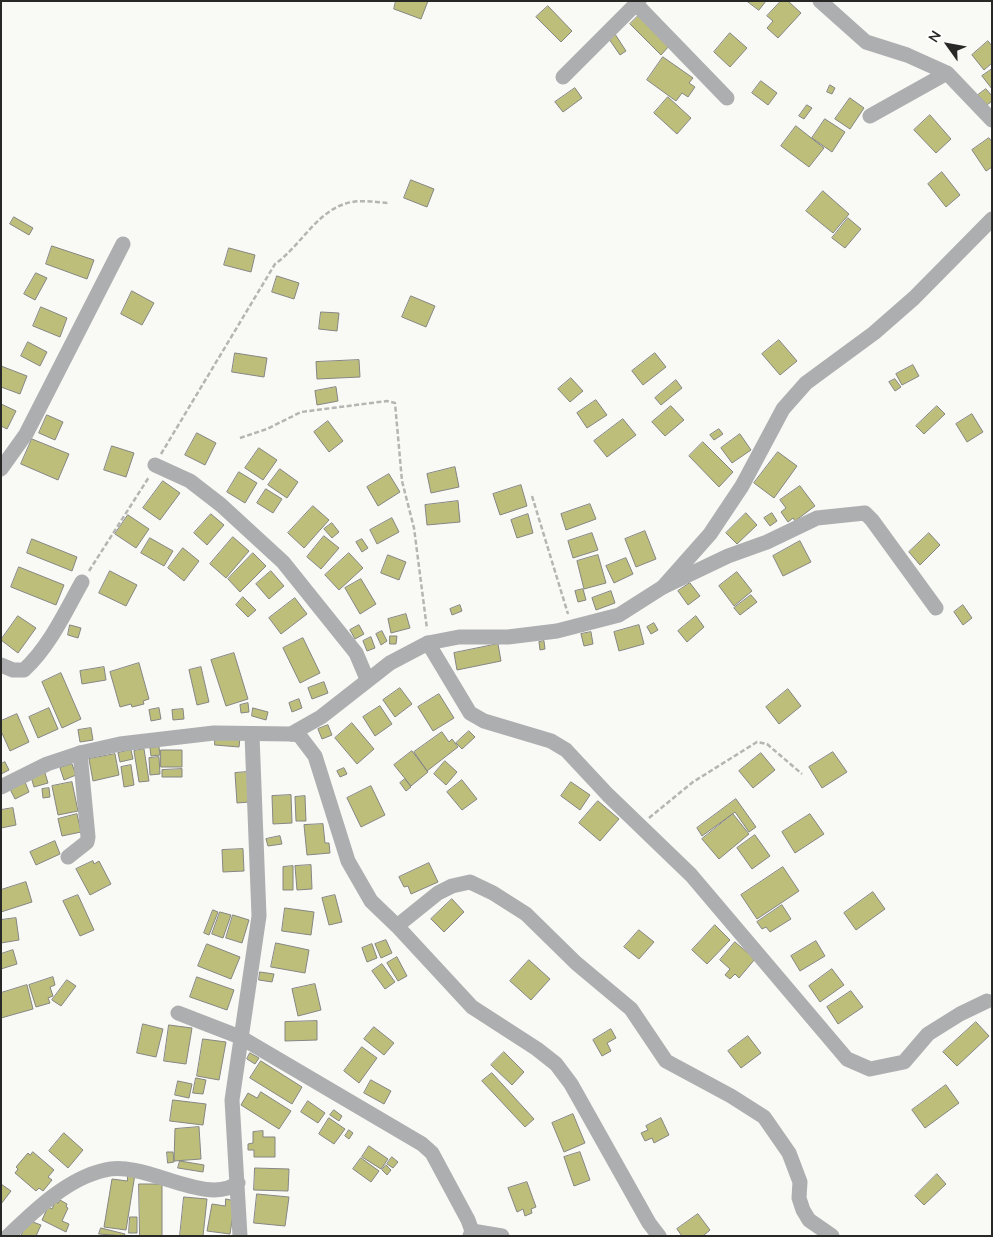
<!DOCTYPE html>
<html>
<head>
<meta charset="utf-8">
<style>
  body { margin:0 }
  #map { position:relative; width:993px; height:1237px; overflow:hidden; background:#f9f9f6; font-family:"Nunito Sans",sans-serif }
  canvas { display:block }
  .frame { position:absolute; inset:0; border:2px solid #282827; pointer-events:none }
  .north { position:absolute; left:923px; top:20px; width:50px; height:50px; -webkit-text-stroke:4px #fffffe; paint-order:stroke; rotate:302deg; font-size:14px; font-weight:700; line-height:20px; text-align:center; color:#282827 }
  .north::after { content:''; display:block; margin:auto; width:18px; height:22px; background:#282827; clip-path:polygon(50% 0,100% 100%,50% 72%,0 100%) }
</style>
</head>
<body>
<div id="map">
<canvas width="993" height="1237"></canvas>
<div class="frame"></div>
<div class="north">N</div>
</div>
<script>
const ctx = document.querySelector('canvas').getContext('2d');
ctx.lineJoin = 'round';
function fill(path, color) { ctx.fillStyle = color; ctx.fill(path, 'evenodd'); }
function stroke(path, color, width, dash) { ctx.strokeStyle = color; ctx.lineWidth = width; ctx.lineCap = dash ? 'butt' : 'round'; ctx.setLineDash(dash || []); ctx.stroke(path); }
const building = new Path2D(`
  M396,1H428L421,19L394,9Z
  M747,1H766L759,10Z
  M781,1H788L801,13L778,38L767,28L773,21L767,16Z
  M548,6L572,31L561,42L536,17Z
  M639,15L670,45L661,55L630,24Z
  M730,33L747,48L730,67L714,52Z
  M615,34L626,51L620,55L609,39Z
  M988,41L992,46V63L984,70L972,55Z
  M663,57L693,78L689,83L695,87L688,97L682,93L676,101L647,80Z
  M992,69V89L982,76Z
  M761,81L777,93L768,105L752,93Z
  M830,85L835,88L832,94L827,92Z
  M575,88L582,98L563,112L555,102Z
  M986,89L992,96V101L987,105L978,95Z
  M668,97L691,118L677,134L654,113Z
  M850,98L864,108L850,129L835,119Z
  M807,105L812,108L804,119L799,116Z
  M930,115L951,139L936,153L914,130Z
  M825,119L845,132L832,152L812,138Z
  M796,126L824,148L809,167L781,146Z
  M989,138L992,142V167L986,171L972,150Z
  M942,172L960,195L946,207L928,184Z
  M411,180L434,189L427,207L404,198Z
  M823,191L849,214L833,233L806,211Z
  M14,217L33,228L29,235L10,224Z
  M848,218L861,229L845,248L832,238Z
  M52,246L94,260L87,279L46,264Z
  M229,248L255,255L251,272L224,265Z
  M36,273L47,278L35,300L24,294Z
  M277,276L299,283L294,299L272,292Z
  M132,291L154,303L142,325L121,314Z
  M411,296L435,306L426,327L402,317Z
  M41,307L67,318L60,337L33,326Z
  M321,312L339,313L337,331L319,329Z
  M779,340L797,361L780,375L762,354Z
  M28,342L47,352L40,366L21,356Z
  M235,353L267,358L264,377L232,372Z
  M655,353L666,367L643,385L632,371Z
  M359,360L360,377L317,379L316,362Z
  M913,365L919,376L902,385L896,374Z
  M1,366L27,376L20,394L1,387Z
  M571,378L583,391L570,402L558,389Z
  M895,379L901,387L895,391L889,382Z
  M676,380L682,388L661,405L655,398Z
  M336,387L338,401L317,405L315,391Z
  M596,400L607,415L587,428L577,413Z
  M1,404L16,411L7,429L1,426Z
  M671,406L684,420L665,436L652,422Z
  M937,406L945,414L924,434L916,426Z
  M972,414L983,432L967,442L956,424Z
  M47,415L63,422L55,440L39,433Z
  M623,419L636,435L607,457L594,441Z
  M328,421L343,441L329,452L314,432Z
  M719,429L723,434L714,440L710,435Z
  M197,433L216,443L205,465L185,455Z
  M740,434L751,450L732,463L721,448Z
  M32,439L69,454L58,480L21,464Z
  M703,442L733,472L719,487L689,456Z
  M112,446L134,453L126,477L104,470Z
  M259,448L277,460L263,480L245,468Z
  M778,452L797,466L774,498L754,483Z
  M455,467L459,487L431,493L427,474Z
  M280,469L298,482L287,498L268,485Z
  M239,472L257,483L245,503L227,492Z
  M389,474L400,492L378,506L367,487Z
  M163,481L180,493L160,520L143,508Z
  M521,485L527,506L500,515L493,494Z
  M800,486L815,506L795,521L793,518L788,522L781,512L786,508L780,500Z
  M266,489L282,499L273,513L257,503Z
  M458,501L460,522L427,525L425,505Z
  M590,504L596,519L566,530L561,514Z
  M313,506L329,520L304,548L288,533Z
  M746,513L757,525L737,544L726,533Z
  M772,513L777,521L770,526L764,518Z
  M211,514L224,525L207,545L194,533Z
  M528,514L533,533L517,538L511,520Z
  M128,515L149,529L136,548L115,534Z
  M392,518L399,532L377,544L370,530Z
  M332,523L339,532L332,538L324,529Z
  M645,531L656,559L636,567L625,539Z
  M592,533L598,550L573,558L568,541Z
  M929,533L940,545L920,565L909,552Z
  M324,536L339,548L321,569L307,557Z
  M233,537L249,551L226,578L210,564Z
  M150,538L173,551L164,566L141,553Z
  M32,539L77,557L72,571L27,553Z
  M362,539L368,548L362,552L356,542Z
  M800,541L811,562L783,576L773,556Z
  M183,548L199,561L184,581L168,568Z
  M253,553L266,566L240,592L228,579Z
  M349,553L363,568L339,590L325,575Z
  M388,555L406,562L399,580L381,573Z
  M598,555L606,583L584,589L577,561Z
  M626,558L633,574L614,583L606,566Z
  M19,567L64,585L56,605L11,587Z
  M110,571L137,585L126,606L99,593Z
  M271,571L284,586L269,599L256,584Z
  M737,572L752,591L734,606L719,586Z
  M361,579L376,604L360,614L345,588Z
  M690,583L700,596L688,605L678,591Z
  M583,589L586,600L578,602L575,591Z
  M611,591L615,603L596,610L592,598Z
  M751,595L757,602L740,615L734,608Z
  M243,597L256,610L248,617L236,605Z
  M295,598L307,614L281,634L269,618Z
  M460,605L462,611L452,615L450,609Z
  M963,605L972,618L963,625L954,612Z
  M406,614L410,628L391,633L388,619Z
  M18,616L36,628L18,653L1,640Z
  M696,616L704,627L687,642L678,631Z
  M654,623L658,630L651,634L647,627Z
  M70,625L81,628L78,638L68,635Z
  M359,625L364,634L355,639L350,630Z
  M639,625L644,644L619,651L614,632Z
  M382,631L387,641L381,645L376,634Z
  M591,632L593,644L584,646L581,634Z
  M390,636H397L396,644H390Z
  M371,637L375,648L367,651L363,641Z
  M303,638L320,673L300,683L283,648Z
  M544,641L545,649L540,650L539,642Z
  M498,644L501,661L457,670L454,653Z
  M234,653L248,699L226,706L211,660Z
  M139,663L149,699L143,701L144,704L132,707L131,704L120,707L110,672Z
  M104,667L106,680L82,684L80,671Z
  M201,667L209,702L197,705L189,670Z
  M61,673L81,719L62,728L42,682Z
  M324,682L328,693L312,699L308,688Z
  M400,688L412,704L395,717L383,700Z
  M788,689L801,706L779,724L766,707Z
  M439,694L454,718L433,731L418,707Z
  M299,699L302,708L292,712L289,703Z
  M248,703L249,712L241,713L240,705Z
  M380,706L392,724L375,736L363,717Z
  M49,708L58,729L38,738L29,717Z
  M159,708L161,719L151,721L149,710Z
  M253,708L268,712L266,720L252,716Z
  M183,709L184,719L173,720L172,710Z
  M17,714L29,742L10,751L1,731V721Z
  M352,723L374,749L357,764L335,738Z
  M328,725L332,735L322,739L318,729Z
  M91,728L93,740L80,742L78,730Z
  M469,731L475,737L462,749L456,743Z
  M442,732L449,742L452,739L458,747L427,771L414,752Z
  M215,736L240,738L239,747L215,745Z
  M159,747L160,755L151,756L150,748Z
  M144,749L149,781L139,782L134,751Z
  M131,750L133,759L120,762L118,753Z
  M161,750H182V767H161Z
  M412,751L428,772L411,786L394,765Z
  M833,752L847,772L822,788L809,767Z
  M761,753L775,770L753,788L739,771Z
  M115,754L119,775L93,781L89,759Z
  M159,757L160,774L150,775L149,758Z
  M445,761L457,772L446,785L434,774Z
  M5,762L9,770L1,774V764Z
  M72,764L76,775L64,780L60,768Z
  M131,765L134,785L124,787L121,767Z
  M344,768L347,774L340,777L337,771Z
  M182,769V777H162V770Z
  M247,772L249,802L237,803L235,773Z
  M45,773L48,783L34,787L31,777Z
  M405,779L411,787L406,791L400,783Z
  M462,780L477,799L462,810L447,792Z
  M25,782L29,792L15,799L10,789Z
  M72,782L78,811L58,815L52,786Z
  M571,782L590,795L580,810L561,796Z
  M371,786L385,815L361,827L347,798Z
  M49,788L50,797L43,798L42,789Z
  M291,795L292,823L273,824L272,796Z
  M305,796L306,821H296L295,797Z
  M736,799L756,827L749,832L735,812L702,836L697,828Z
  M598,801L619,819L600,841L579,823Z
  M13,808L16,825L1,828V810Z
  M77,814L81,832L62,836L58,819Z
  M733,814L749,834L719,859L702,839Z
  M810,814L824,834L795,853L782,832Z
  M323,824L325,843H329L330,853L307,855L304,825Z
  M755,835L770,856L752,869L737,848Z
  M280,836L282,844L268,846L266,839Z
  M55,841L60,854L36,865L30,852Z
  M243,849L244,871L223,872L222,850Z
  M93,861L94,864L99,861L111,884L90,895L76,869Z
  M429,863L438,882L411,894L408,886L404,887L399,877Z
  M311,865L312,889L297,890L295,866Z
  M293,866V890H283V867Z
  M783,867L799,891L757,919L741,895Z
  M26,882L32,902L1,912V890Z
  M873,892L885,909L856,930L844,913Z
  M78,895L94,930L80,936L63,901Z
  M335,895L342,922L329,925L322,898Z
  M452,899L464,912L444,932L431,919Z
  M782,905L791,919L770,932L766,927L762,929L757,922Z
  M285,908L314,912L311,935L282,931Z
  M213,910L218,912L209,935L204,933Z
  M220,912L231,915L223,938L212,934Z
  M233,915L249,920L242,943L226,938Z
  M16,918L19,940L1,943V920Z
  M715,925L730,940L707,964L692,950Z
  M639,930L654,942L639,959L624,947Z
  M386,940L392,953L381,958L375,944Z
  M816,941L825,956L800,971L791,956Z
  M735,942L755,959L739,978L735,974L730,979L725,975L730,969L720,960Z
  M276,943L309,950L305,973L271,967Z
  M207,944L240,957L231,979L198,966Z
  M372,944L377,958L367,962L362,948Z
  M13,950L17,964L1,969V954Z
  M397,957L407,976L398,981L387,963Z
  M529,960L550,979L531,1000L510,981Z
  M382,964L395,982L385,989L372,971Z
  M832,969L844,985L820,1002L809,986Z
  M260,972L274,974L272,982L259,980Z
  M53,977L55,985L50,987L53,996L48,998L50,1003L36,1007L29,985Z
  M197,977L234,990L227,1010L190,997Z
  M67,980L76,986L61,1006L52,1000Z
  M315,984L321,1010L298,1016L292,989Z
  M27,985L33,1009L1,1018V993Z
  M851,991L863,1007L838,1024L827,1007Z
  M317,1021V1040L285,1041V1022Z
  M976,1022L989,1036L957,1066L943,1052Z
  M143,1024L163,1029L156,1057L137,1053Z
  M169,1025L192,1028L186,1064L164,1061Z
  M374,1027L394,1043L384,1055L364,1039Z
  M611,1029L616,1038L607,1043L611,1051L602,1056L593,1040Z
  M748,1036L761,1053L741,1068L728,1051Z
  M203,1039L226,1042L219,1080L197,1076Z
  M362,1047L377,1058L359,1083L344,1071Z
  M504,1052L524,1072L512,1085L491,1065Z
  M250,1053L259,1058L255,1064L247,1059Z
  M261,1061L302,1087L292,1104L250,1078Z
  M492,1073L534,1119L525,1127L482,1081Z
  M196,1078L206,1080L203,1094L193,1093Z
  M371,1080L391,1091L384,1104L364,1093Z
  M178,1081L192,1084L189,1098L175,1095Z
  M946,1085L959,1103L925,1128L912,1110Z
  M261,1092L291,1111L279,1129L241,1105L248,1093L257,1098Z
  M173,1100L206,1104L203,1125L170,1121Z
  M308,1101L325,1113L318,1123L301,1112Z
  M334,1110L342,1116L339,1121L330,1115Z
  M573,1114L585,1143L564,1152L552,1123Z
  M329,1118L345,1129L334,1144L319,1134Z
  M661,1118L669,1135L654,1143L652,1138L645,1141L641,1133L648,1130L646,1126Z
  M199,1127L201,1159L174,1161L175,1129Z
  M349,1130L353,1133L349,1139L345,1136Z
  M263,1131V1137H275V1157H254V1150H248V1144L253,1143V1132Z
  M64,1133L83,1150L68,1168L49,1151Z
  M369,1146L388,1159L381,1169L362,1157Z
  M33,1152L54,1170L48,1177L52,1180L43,1191L39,1188L36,1191L15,1173L18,1169L16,1167L28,1153L30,1155Z
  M167,1152H173L174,1162L168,1163Z
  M580,1152L590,1180L574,1186L564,1157Z
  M392,1157L398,1162L393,1168L387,1164Z
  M361,1158L379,1171L371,1182L353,1169Z
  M180,1161L204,1165L203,1172L178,1168Z
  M386,1165L391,1170L387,1175L382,1170Z
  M255,1168L289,1169L288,1191L254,1190Z
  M128,1173L135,1174L126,1230L104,1227L112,1179L127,1181Z
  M937,1174L946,1184L924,1205L915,1196Z
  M527,1182L536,1207L531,1209L532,1213L525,1216L523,1209L517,1212L508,1188Z
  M1,1184L11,1191L1,1204Z
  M139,1184H162V1236H140Z
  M257,1194L289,1197L285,1226L254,1223Z
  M184,1197L207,1199L203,1236H180Z
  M226,1199L235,1201L230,1234L207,1231L212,1204L225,1206Z
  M60,1200L67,1204L66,1207L68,1208L62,1221L69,1224L66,1232L42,1220L48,1207L52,1209L55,1202L58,1203Z
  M698,1214L710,1230L703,1236H682L677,1229Z
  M130,1217H137V1233H129Z
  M30,1221L41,1225L36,1236H21Z
  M101,1228L125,1234L124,1236L99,1234Z`);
fill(building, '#bebe7b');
stroke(building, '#858682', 1);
stroke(new Path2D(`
  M240,438L267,429L301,412L387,401L395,403L402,481L414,528L427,629
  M161,454L275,264C302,245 318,208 352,202C363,200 376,202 388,203
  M532,496L568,614
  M89,571L149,477
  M649,818L693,782L757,742L767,744L802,774`), '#b5b5b3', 2.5, [5, 2.5]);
stroke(new Path2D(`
  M639,1L636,4L727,98
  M820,1L866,42L907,55L947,73
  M563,77L636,4
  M870,116L947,73L992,120
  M155,465L190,481L221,505L283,562L356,653L367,679
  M1,469L26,434L123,244
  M663,587L728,556L767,542L817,518L865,513L872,520L936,608
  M428,643L470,713L484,721L551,741L566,750L608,795L691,875L847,1059L870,1069L904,1062L928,1034L960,1014L987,1001
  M1,665L13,670H24C50,646 65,612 82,582
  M291,734L299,735L315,756L348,861L371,901L397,926L472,1007L537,1049L556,1064L571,1084L649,1223L659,1236
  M68,857L87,842L88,837L80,753
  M397,926L438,893L452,886L470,882L493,893L526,914L576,963L631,1009L666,1061L731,1096L764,1117L789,1153L800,1182L799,1198L803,1210L809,1220L832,1236
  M178,1013L240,1037L422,1144L432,1153L468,1220L472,1231L470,1236
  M472,1231L502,1236
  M8,1236C35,1210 68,1178 105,1170C145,1160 206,1207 238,1183
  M240,1236L232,1100L259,916L252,735`), '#adaeaf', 15);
stroke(new Path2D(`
  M1,787L47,764L80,753L120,744L214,733L291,734L321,717L390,663L428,643L459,637H508L557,631L619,615L663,587L710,534L742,486L783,409L806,383L874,333L914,298L992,219`), '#adaeaf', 15);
</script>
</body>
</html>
